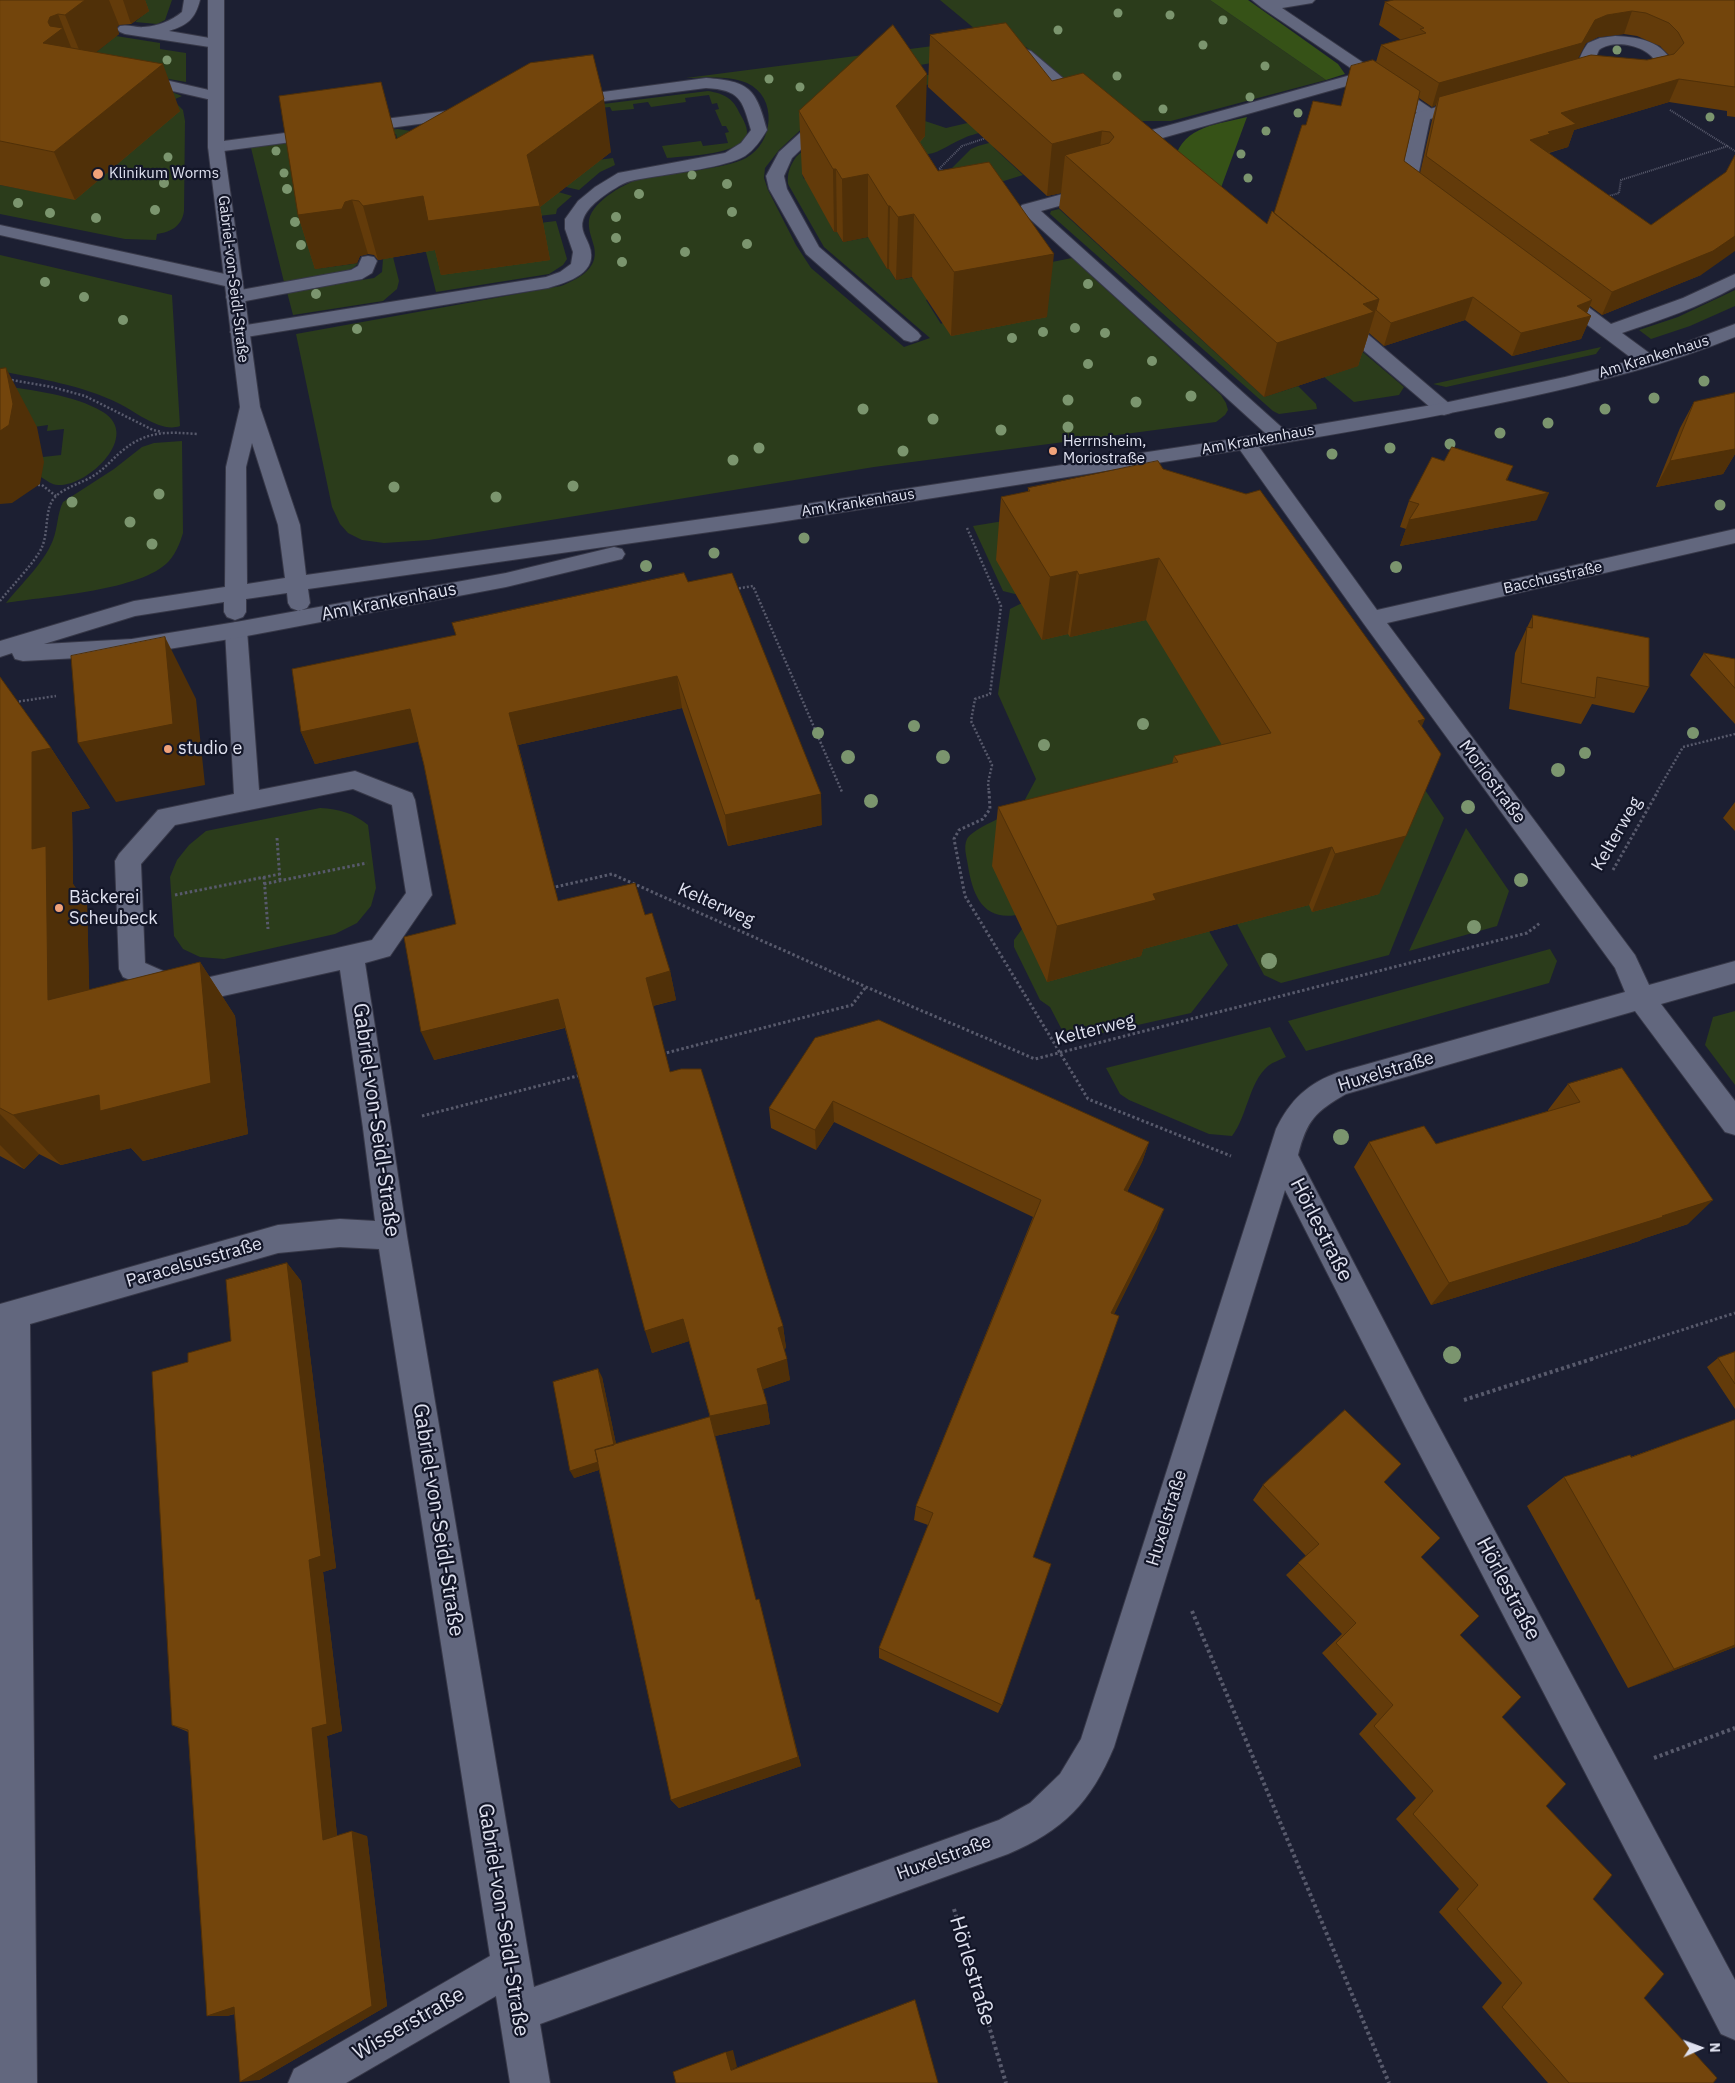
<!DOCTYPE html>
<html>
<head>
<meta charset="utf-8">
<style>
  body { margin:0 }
  #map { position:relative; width:1735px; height:2083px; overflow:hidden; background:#1c1f32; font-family:"IBM Plex Sans",sans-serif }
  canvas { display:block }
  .north { position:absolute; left:1675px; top:2023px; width:50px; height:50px; -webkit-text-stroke:4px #131628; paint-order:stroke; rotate:88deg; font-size:14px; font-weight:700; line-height:20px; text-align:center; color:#dfe1ef }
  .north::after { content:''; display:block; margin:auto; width:18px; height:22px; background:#dfe1ef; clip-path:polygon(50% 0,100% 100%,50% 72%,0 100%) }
</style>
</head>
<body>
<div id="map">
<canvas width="1735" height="2083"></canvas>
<div class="north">N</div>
</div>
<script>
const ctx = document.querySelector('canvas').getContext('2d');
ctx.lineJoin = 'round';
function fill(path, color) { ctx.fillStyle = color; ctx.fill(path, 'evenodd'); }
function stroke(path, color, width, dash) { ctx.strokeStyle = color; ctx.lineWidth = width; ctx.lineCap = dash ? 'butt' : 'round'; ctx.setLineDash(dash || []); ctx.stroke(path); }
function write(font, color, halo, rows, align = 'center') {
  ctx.font = font + ' "IBM Plex Sans",sans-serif'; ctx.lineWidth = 4.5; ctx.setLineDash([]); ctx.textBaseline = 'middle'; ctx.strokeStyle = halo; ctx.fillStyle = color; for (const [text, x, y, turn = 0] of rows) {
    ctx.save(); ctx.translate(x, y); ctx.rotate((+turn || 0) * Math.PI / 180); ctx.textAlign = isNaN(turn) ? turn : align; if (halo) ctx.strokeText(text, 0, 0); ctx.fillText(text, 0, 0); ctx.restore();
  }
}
fill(new Path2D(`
  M112,0H172L165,20L157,24L135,22L148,11Z
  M940,0H1210L1326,80L1171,121H1122L1096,106L1026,47L867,74L856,78L779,150L765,168L764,178L768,190L796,245L811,268L904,347L930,338L824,247L788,184C787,173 790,166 796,157L870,88L882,82L1004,63L985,131C977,134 969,135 962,139C941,148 934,159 909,153L920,142L916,118L946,128L976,121L985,76L913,87L802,174L804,179H807L834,232H837L843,242L869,237L887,269H889L896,280L915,277L928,299L926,300L941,324L1012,270L1072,258L1221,395L1226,403L1228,410L1225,415L1216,422L874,467L429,540L384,543L362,540L348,533L340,524L332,507L296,334L561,286C581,278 601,267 593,243C591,236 588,228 589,220C593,200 627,182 645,177C671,173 726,169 746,158C774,143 778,97 747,83C728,75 706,78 686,78L987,39Z
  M116,36L160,43V49L186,53V82L141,74L88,59Z
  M167,90L182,96L173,100L183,110L185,121L184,211C182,226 171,232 157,234L156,240L125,239L0,214V185L75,199Z
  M708,91C725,94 733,98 740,114C743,119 747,126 747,132C747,155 684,156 667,158L662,146L701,141L703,146L728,143L725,133L729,132L726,126H722L715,110L719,109L717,103L712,104L709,95L685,98L686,102L651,107L648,102L633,104L634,109L612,111L610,107L589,109L574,123L531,224L556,221L567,259L563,265L549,274L436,292L396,134L356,140L350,132L398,129L417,132L490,118Z
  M1077,119L1090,121L1404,387L1399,395L1354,402L1324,377L1357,366L993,147L1023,175L991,185L949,171L971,149L978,146Z
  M313,137L315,269L359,263L353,268L345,272L284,282L251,148Z
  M613,158L615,165L600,172L579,190L566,187L590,161Z
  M538,186L572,196L557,209L556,214L521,218Z
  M1059,209L1264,397L1298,386L1316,404L1317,409L1279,414L1273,411L1050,214L1051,211Z
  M0,255L172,295L180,426C161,433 136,412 120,404C82,385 41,379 0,371Z
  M393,257L399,281L397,289L383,301L293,315L287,292L374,278L382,272L383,259Z
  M1735,290V306L1690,326L1651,339L1639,330L1678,317Z
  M1601,347L1596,354L1446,387L1433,384Z
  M0,385C33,391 73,394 103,412C142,436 87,487 58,485C52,485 46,480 41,477L43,457L61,455L64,429L47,431L48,425L13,430Z
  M182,441L183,533C180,543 176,553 169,561C142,591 46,596 6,603C22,583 44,563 53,540C58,527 57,514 63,502L114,469L142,447L154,443Z
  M1126,501L1264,552L1444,818L1389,955L1281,983L1264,975L1237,924L1209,931L1228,965L1191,1013L1080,1038L1062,1030L1050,1007L1040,1000L1014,947V940L1022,929L1029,927L1022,914C984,923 973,897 968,866C967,858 963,847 967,839C971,830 1010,813 1020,809L1036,779L998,694L1010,609L1020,604L1030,602L1024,592L1015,594L1003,591L973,526Z
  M320,808C340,809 353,813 368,825L376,888L371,906L357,923L335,934L224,959L200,957L183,949L174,936L170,877L177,860L189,845L206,831Z
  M1466,828L1509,891L1497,926L1409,951Z
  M1550,949L1557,961L1549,983L1306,1051L1288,1021Z
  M1735,1011V1085L1705,1045L1713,1017Z
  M1270,1027L1286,1057C1280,1060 1273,1062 1268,1066C1248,1084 1248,1115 1232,1136L1209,1134L1129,1100L1120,1094L1106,1068Z`), '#2b3c1b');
fill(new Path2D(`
  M1210,0H1248L1338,64L1345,74L1326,80Z
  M1247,117L1215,204L1175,159C1183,126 1219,124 1247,117Z`), '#365217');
const service = new Path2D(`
  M184,0H200C195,19 188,25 169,31L221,40L224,43L221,46L216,48L125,34L120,32L117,29L120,26C128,24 136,28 144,27C158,26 171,21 182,12Z
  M1252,0H1315L1312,3L1282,8L1435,111L1437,114L1435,117H1423L1368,80L1141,144L1144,148L1142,152H1130L1121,142L1123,138L1358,73L1262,8Z
  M1025,49L1031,51L1090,101L1092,104L1090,107H1078L1022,59H1007L1005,56L1007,53Z
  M135,73L222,93L224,96L222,99L216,101L129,81L127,78L129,75Z
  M706,78C750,81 756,89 767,130C761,140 755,149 745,156C727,167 675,173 652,177C640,179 629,180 619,186C607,193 587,206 583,220C580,229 586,237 589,245C600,273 568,282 548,288L240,338L233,336L230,332L233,328L240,326L546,277L560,272L571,264L573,252L565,229V219L578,201L595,187L618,173L725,153L741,143L751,130C742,99 740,90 706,88L565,106L559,104L557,101L559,98Z
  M470,108L476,110L478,113L476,116L354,133L348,132L346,128L348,124L354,123Z
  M829,110L835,112L837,115L792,158L784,176L787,189L819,247L918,332L921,336L918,340L911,342L904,340L806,254L769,189L766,176L779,152L823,112Z
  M323,128L329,129L331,133L329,137L216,152L210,151L208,147L210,143L216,142Z
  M1096,185L1102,186L1105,190L1102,194L1041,211L1288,433L1291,437L1288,441L1281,443L1274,441L1019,209L1022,205Z
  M0,225L234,276L241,278L243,282L241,286L234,288L0,235Z
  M368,256L374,257L377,261L372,273L362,279L235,303L228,301L226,297L228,293L235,291L351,270L358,266L362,257Z
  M1337,312L1344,314L1451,405L1454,409L1451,413L1444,415L1437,413L1330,322L1328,318L1330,314Z`);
const pedestrian = new Path2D(`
  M236,622L244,625L247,630L259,790L355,771L412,793L415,800L432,895L390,956L365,963L391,1128L387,1137L377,1140L367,1137L363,1128L340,970L187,1004L123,977L119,969L115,861L119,854L158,810L234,794L225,630L228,625ZM353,789L392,805L406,893L372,940L188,982L145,963L141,864L175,825Z`);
const minor = new Path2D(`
  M208,0H224V147L260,407L300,525L306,575L773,509L1220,441L1444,403L1565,377L1634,360L1553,299L1551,295L1553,291L1560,289L1567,291L1611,324L1683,298L1735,274V287C1699,307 1661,320 1622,333L1652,355L1735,324V337C1667,365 1596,382 1524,398C1436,417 1348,432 1259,447L1377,610L1735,529V543L1387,623L1635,955L1649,985L1735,961V983L1661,1004L1735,1101V1135L1725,1132L1635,1011L1346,1094C1315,1112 1307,1120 1298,1155L1427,1404L1735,1980V2040L1721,2034L1405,1426L1285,1190L1114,1747C1091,1802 1063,1831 1008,1854L540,2024L550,2083H510L496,1996L346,2083H288L294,2069L490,1956L379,1249L340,1247L278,1253L30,1324L37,2083H0V1304L278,1225L340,1219L375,1221L363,1128L367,1119L377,1116L387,1119L391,1128L407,1236L534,1987L999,1820L1030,1803L1060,1774L1081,1739L1276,1129C1290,1100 1308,1083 1339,1072L1625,992L1615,968L1364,624L1240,450L773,523L308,589L310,603L307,608L299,611L291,608L288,603L287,593L246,599V612L243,617L235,620L227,617L224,612V602L135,616L44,644L132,639L236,622L506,573L614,547L622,549L625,554L622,559L506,587L236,638L132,655L23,661L15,659L12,653L0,657V641L134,601L225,587L226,467L240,407L208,147ZM252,443L278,525L285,578L247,584L246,467Z
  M1615,36C1638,37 1665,41 1673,66C1665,78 1650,83 1636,79L1634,76L1636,73L1651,70L1657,65C1651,46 1614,38 1599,50C1591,69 1582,85 1557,79L1555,76L1557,73C1585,66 1574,62 1588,43L1600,38Z
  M1471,97L1477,99L1479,102L1477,105L1430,119L1417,181L1434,195L1431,199C1419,202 1406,192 1399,182L1414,116L1416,113Z`);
stroke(service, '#373848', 2);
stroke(pedestrian, '#373848', 2);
stroke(minor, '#373848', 2);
stroke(new Path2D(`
  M1670,110L1735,151
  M946,172L939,169L962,146L986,138
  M1606,197L1619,193L1621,180L1728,146`), '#585a6c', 2, [1, 1]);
stroke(new Path2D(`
  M0,378L52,387L85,396L153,430L162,432
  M38,485H42L56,496
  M967,528L1001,606L990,694L975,699L971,721L992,765L988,783L989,792
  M735,589L753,586L842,792
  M0,601C10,588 37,560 42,547C49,531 44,507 56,496C66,487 82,483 93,476C105,469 112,459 122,451C147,430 168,432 198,434
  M15,702L56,696
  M1657,792L1683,747L1735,734`), '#585a6c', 2.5, [2, 2]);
stroke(new Path2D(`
  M989,791L990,809L983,819L959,830L954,839L965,896L1088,1099L1231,1156
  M277,838L280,881
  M1613,870L1658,791
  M264,877L268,929
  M264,884L367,863
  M551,888L612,874L866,987L1035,1059L1527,933L1540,923
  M175,895L280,874
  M662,1054L852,1005L866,987
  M422,1116L581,1075
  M1591,1359L1735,1313`), '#585a6c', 3, [2.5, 2.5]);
stroke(new Path2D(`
  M1464,1400L1595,1358
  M1192,1611L1389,2083
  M1654,1758L1735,1728
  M954,1909L1006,2083`), '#585a6c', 4, [3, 3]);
fill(service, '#62677e');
fill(pedestrian, '#62677e');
fill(minor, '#62677e');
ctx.fillStyle = '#7b956e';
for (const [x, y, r] of [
  [1118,13,4.5],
  [1170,15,4.5],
  [1223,20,4.5],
  [1058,30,4.5],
  [1203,45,4.5],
  [1617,50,4.5],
  [167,60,4.5],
  [1265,66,4.5],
  [1117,76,4.5],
  [769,79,4.5],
  [800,87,4.5],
  [1250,97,4.5],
  [1163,109,4.5],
  [1298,113,4.5],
  [1710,117,4.5],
  [1266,131,4.5],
  [276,151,4.5],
  [1241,154,4.5],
  [168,157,4.5],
  [284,173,4.5],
  [692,175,4.5],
  [1248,178,4.5],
  [164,183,5],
  [727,184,5],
  [287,189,5],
  [639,194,5],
  [18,203,5],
  [155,210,5],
  [732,212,5],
  [50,213,5],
  [616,217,5],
  [96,218,5],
  [295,222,5],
  [616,238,5],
  [747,244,5],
  [301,245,5],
  [685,252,5],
  [622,262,5],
  [45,282,5],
  [1088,284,5],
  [316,294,5],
  [84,297,5],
  [123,320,5],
  [1075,328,5],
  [357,329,5],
  [1043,332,5],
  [1105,333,5],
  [1012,338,5],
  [1152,361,5],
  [1088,364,5],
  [1704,381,5.5],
  [1191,396,5.5],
  [1654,398,5.5],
  [1068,400,5.5],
  [1136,402,5.5],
  [863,409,5.5],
  [1605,409,5.5],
  [933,419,5.5],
  [1548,423,5.5],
  [1068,427,5.5],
  [1001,430,5.5],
  [1500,433,5.5],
  [1450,444,5.5],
  [759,448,5.5],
  [1390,448,5.5],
  [903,451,5.5],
  [1332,454,5.5],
  [733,460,5.5],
  [573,486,5.5],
  [394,487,5.5],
  [159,494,5.5],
  [496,497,5.5],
  [72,502,5.5],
  [1720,505,5.5],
  [130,522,5.5],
  [804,538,5.5],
  [152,544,5.5],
  [714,553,5.5],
  [646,566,6],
  [1396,567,6],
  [1143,724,6],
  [914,726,6],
  [818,733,6],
  [1693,733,6],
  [1044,745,6],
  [1585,753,6],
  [848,757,7],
  [943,757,7],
  [1558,770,7],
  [871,801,7],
  [1468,807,7],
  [1521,880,7],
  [1474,927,7],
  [1269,961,8],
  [1341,1137,8],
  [1452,1355,9]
]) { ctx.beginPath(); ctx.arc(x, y, r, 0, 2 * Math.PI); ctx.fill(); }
fill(new Path2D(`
  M0,0H145L149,11L131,24L119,25L117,27L119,34L96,52L180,111L75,200L0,185Z
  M1735,0V117L1727,116V111L1669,102L1574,130L1568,147L1549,153L1701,275L1602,315L1590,306L1587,313L1591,316L1581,339L1512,356L1465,320L1384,346L1369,333L1363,352L1362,353L1358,366L1264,397L1059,208L1061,193L1047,196L928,87L930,35L1052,81L1267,224L1274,213L1306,125L1341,106L1376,62L1381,45L1401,40L1379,25L1385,2ZM1624,34L1637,36L1660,46L1669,55L1647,60L1578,58L1586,43L1598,37ZM1419,98L1432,107L1436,105L1432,120L1420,173L1404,161Z
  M799,111L925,136L920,142L938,171L1047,317L951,336L912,277L896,280L889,269H887L868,237L843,242L837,232H834L802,174Z
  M396,139L611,152L540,207L550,260L441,275L435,250L378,260L374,255L368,254L360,256L357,263L315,269L298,215Z
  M1735,393V454L1723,474L1656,487L1680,428L1694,402Z
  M1163,469L1422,727L1379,894L1312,912L1309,905L1237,924L1143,949L1141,956L1047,982L992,866L998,807L1172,764L1174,756L1222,745L1146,620L1070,637L1068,634L1042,640L996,560L1001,497L1028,492V488Z
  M1507,480L1537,520L1400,546L1406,529L1400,527L1409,501Z
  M688,582L822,825L728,846L682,708L518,745L558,901L645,915L670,971L676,1000L653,1006L670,1072L783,1326L786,1348L784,1349L790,1380L763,1389L767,1404L770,1424L715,1436L756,1600L801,1766L679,1808L671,1800L599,1470L574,1478L602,1377L616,1444L710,1417L689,1341L652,1353L565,1028L434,1060L456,924L424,765L418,741L315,764L301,732L456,635Z
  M1533,615L1649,687L1634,713L1592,704L1581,724L1509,709L1515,653Z
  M1704,653L1735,659V724L1690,675Z
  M0,677L51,748L90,808L72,812L73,884L87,904L89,990L200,962L235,1016L248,1134L143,1161L131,1148L61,1165L39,1154L24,1169L0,1156Z
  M1735,802V831L1723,818Z
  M815,1038L1149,1142L1142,1162L1127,1192L1157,1228L1114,1314L1033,1557L1002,1705L998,1713L879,1658V1648L928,1525L914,1520L916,1506L1033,1217L834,1122L816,1150L771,1128L769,1108Z
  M1568,1084L1688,1224L1642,1239L1639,1241L1431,1305L1354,1167L1369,1142L1436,1144L1548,1111V1110Z
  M287,1263L301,1281L336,1568L323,1572L342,1731L327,1736L337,1836H367L387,2006L259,2080L235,2014L227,2016H207L188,1732L172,1725L231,1341Z
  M1735,1352V1409L1707,1367L1718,1358Z
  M1735,1420V1647L1628,1688L1527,1506L1564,1477L1631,1457Z
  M1384,1482L1593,1899L1644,1998L1713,2083H1548L1482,2007L1502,1983L1439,1912L1459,1889L1396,1819L1416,1798L1359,1734L1377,1714L1322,1653L1342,1634L1286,1575L1306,1556L1253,1500L1263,1485Z`), '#633b0a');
fill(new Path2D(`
  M85,0H109L119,25L117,27L119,34L84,62L65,15Z
  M123,0H145L149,11L131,24Z
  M1632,11L1624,34L1598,37L1586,43L1574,66L1439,97L1436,105L1432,107L1439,83L1607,15Z
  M58,14L76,60L43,43L48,22L50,17Z
  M163,64L180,111L75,200L54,152Z
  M927,74L925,136L895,168L896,106Z
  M1679,79L1669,102L1574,130L1568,147L1543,154L1530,140L1548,132L1561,113Z
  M604,99L611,152L540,207L550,260L441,275L435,250L378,260L363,206L423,196L527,155Z
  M1102,131L1096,183L1065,155L1061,193L1047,196L1052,144Z
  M833,169H836L837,232H834Z
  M868,174V237L843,242L842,179Z
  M352,200L368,254L360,256L357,263L315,269L298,215Z
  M888,206H890L889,269H887Z
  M914,214L912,277L896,280L898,217Z
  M1735,236V251L1701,275L1602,315L1612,292Z
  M1054,254L1047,317L951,336L954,272Z
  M1473,297L1465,320L1384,346L1391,323Z
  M1379,299L1363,352L1362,353L1358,366L1264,397L1277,343L1363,304Z
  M1592,300L1585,318L1591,316L1581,339L1512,356L1521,333L1577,306Z
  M6,368L37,427L44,462L40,484L12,503L0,504V431Z
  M1735,449V454L1723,474L1656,487L1670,461Z
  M1513,466L1502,493H1549L1537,520L1400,546L1409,520L1506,480Z
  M1159,558L1146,620L1070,637L1079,575Z
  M1077,571L1068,634L1042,640L1050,577Z
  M165,637L196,699L205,785L116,802L78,743Z
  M677,676L682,708L518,745L566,931L509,713Z
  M410,709L422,741L315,764L301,732Z
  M1425,719L1399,780L1418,721Z
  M51,748L90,808L72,812L73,884L87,904L91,1054L48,1000L32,849V752Z
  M821,794L822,825L728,846L725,815Z
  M1406,836L1379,894L1312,912L1335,854Z
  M1332,847L1309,905L1143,949L1141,956L1047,982L1057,926L1153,894Z
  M200,962L235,1016L248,1134L143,1161L131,1148L61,1165L13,1115Z
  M670,971L676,1000L652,1006L646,978Z
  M558,999L567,1027L434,1060L421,1032Z
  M833,1101L834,1122L816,1150L815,1130Z
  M0,1114L39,1154L24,1169L0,1145Z
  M1149,1142L1142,1162L1118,1209L1124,1190Z
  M1713,1200L1688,1224L1642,1239L1639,1241L1431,1305L1449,1283Z
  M1164,1209L1157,1228L1106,1330L1111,1313Z
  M287,1263L301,1281L336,1568L323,1572L342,1731L327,1736L338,1845L323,1840L312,1728L309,1560Z
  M683,1319L689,1341L652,1353L645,1331Z
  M783,1326L786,1348L781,1350L778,1328Z
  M787,1359L790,1380L761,1390L757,1369Z
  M598,1369L602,1377L620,1463L574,1478L570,1471Z
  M767,1404L770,1424L715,1436L710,1416Z
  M759,1599L801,1766L679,1808L671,1800Z
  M1735,1645V1647L1628,1688L1674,1669Z
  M352,1831L367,1836L387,2006L259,2080L240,2082Z
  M234,2007H253L227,2016H207Z
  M733,2050L737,2067L731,2070L726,2052Z`), '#503008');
const building = new Path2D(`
  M0,0H85L65,15L58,14L50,17L48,22L50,26L63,28L43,43L163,64L54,152L0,141Z
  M1394,0H1735V87L1679,79L1561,113L1576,124L1548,132L1550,134L1530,140L1651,225L1726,172L1735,155V236L1713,251L1612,292L1426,156L1439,97L1591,55L1647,60L1674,54L1684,43L1678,32L1669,23L1646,13L1632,11L1607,15L1595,20L1582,43L1439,83L1381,45L1426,33L1420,29L1424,28L1385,2Z
  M1006,23L1052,81L1083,73L1267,224L1272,211L1379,299L1363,304L1374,312L1277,343L1065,155L1109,143L1114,137L1110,132L1102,131L1052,144L930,35Z
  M893,25L927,74L896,106L938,171L989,162L1054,254L954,272L914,214L898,217L890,206H888L868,174L842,179L836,169H833L799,111Z
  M593,55L604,99L527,155L540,206L428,221L423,196L363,206L359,201L352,200L345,202L342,209L298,215L279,96L381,82L396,139L530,63Z
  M1373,60L1420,91L1404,161L1592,300L1577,306L1591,316L1521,333L1473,297L1391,323L1376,310L1379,299L1274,213L1302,125H1306L1313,101L1341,106L1351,66Z
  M6,368L13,404L9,425L0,431V369Z
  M1735,393V449L1670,461L1694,402Z
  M1452,447L1513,466L1506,480L1549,493L1409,520L1419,504L1409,501L1432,457L1444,461Z
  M1158,461L1163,469L1246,494L1260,490L1425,719L1418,721L1441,754L1406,836L1335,854L1332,847L1256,867L1153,894L1156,900L1057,926L998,807L1178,762L1174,756L1271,733L1159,558L1079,575L1077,571L1050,577L1001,497L1030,491L1028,488Z
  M684,573L688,582L732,573L821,794L725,815L677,676L509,713L558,901L635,883L645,915L652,913L670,971L646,978L670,1072L681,1069H701L783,1326L778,1328L787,1359L757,1369L767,1404L710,1416L683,1319L645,1331L558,999L421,1032L404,937L456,924L424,765L410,709L301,732L292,669L456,635L452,623Z
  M1533,615L1649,638V687L1597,677L1595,698L1521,683L1527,627L1532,628Z
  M165,637L173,724L78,743L71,656Z
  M1704,653L1735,659V688Z
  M0,677L51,748L32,752V849L46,846L48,1000L200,962L211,1083L100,1111L99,1095L13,1115L0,1108Z
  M879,1020L1149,1142L1124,1190L1164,1209L1111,1313L1119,1316L1033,1557L1051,1564L1002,1705L879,1648L933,1513L916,1506L1041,1200L833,1101L815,1130L769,1108L815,1038Z
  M1622,1068L1713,1200L1662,1216L1663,1217L1449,1283L1369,1142L1424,1126L1436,1144L1580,1102L1568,1084Z
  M287,1263L321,1556L309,1560L327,1724L312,1728L323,1840L352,1831L372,2006L240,2082L234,2007L207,2016L188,1730L172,1725L152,1372L188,1362V1353L231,1341L226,1280Z
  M1735,1352V1384L1718,1358Z
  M598,1369L614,1445L595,1450L598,1462L570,1471L553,1382Z
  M1345,1410L1401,1464L1384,1482L1440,1538L1421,1557L1479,1616L1460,1635L1521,1697L1502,1717L1566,1784L1546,1806L1612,1875L1593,1899L1664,1974L1644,1998L1717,2078L1713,2083H1569L1502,2007L1522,1983L1457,1909L1478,1885L1413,1814L1433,1791L1374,1726L1393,1705L1336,1643L1356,1623L1298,1563L1319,1544L1263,1485Z
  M710,1417L756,1600L759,1599L798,1757L671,1800L595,1450Z
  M1735,1420V1645L1674,1669L1564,1477L1630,1455L1631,1457Z
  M915,2000L938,2083H676L673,2072L726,2052L731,2070Z`);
fill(building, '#73450c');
stroke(building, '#503008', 1);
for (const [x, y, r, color] of [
  [98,174,6,"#f0a27a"],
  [1053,451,5,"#f0a27a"],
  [168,749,5,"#f0a27a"],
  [59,908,5,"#f0a27a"]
]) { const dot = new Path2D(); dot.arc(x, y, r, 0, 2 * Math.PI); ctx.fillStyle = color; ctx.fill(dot); stroke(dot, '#131628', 2); }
write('15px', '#dfe1ef', '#131628', [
  ["Klinikum Worms",109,174],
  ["Herrnsheim,",1063,442],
  ["Moriostraße",1063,459]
], 'left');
write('15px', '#dfe1ef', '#131628', [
  ["Gabriel-von-Seidl-Straße",233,279,83],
  ["Am Krankenhaus",1654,357,-17],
  ["Am Krankenhaus",1258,440,-10],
  ["Am Krankenhaus",858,503,-9],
  ["Bacchusstraße",1553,578,-13]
]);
write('18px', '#dfe1ef', '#131628', [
  ["Am Krankenhaus",389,602,-11],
  ["Moriostraße",1492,782,53],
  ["Kelterweg",1617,834,-60],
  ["Kelterweg",716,905,24],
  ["Kelterweg",1095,1030,-14],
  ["Huxelstraße",1386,1072,-17],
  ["Paracelsusstraße",194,1263,-16],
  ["Huxelstraße",1167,1518,-73],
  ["Huxelstraße",944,1858,-20]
]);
write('18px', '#dfe1ef', '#131628', [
  ["studio e",178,749],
  ["Bäckerei",69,898],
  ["Scheubeck",69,919]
], 'left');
write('21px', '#dfe1ef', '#131628', [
  ["Gabriel-von-Seidl-Straße",376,1120,82],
  ["Hörlestraße",1321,1230,63],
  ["Gabriel-von-Seidl-Straße",438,1520,81],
  ["Hörlestraße",1508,1589,62],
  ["Gabriel-von-Seidl-Straße",503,1920,81],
  ["Hörlestraße",972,1971,73],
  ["Wisserstraße",409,2024,-30]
]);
</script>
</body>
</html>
